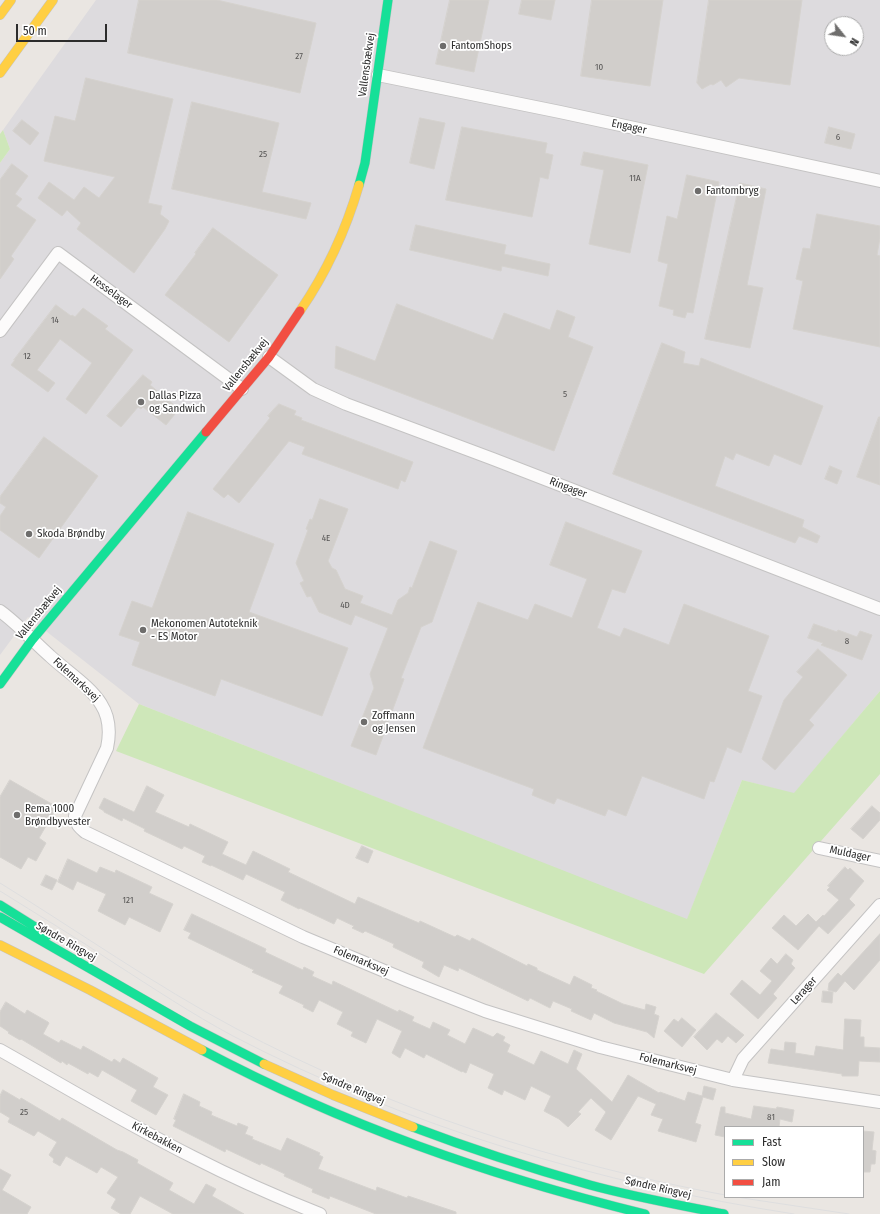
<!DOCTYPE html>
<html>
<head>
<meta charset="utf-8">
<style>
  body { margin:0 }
  #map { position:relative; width:880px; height:1214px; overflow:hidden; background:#eae6e2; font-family:"Fira Sans Condensed",sans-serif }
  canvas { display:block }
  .legend { position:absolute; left:724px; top:1126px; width:140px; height:72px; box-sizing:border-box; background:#fff; border:1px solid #ababab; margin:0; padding:5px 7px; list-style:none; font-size:12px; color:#2c2c2c }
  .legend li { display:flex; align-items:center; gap:8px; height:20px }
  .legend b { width:20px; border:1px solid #ababab }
  .north { position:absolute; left:824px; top:16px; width:40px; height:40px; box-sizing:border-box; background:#fff; border:1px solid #ababab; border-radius:50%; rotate:120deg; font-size:11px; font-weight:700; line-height:16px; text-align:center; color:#2c2c2c }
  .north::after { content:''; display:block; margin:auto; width:14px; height:18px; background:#6e6d6c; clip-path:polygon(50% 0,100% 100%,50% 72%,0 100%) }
  .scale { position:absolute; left:16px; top:24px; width:91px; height:18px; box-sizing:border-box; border:2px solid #2c2c2c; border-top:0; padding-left:5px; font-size:12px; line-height:14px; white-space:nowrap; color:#2c2c2c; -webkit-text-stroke:3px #fff; paint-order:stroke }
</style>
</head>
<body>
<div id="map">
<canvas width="880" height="1214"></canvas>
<ul class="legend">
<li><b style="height:5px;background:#16e098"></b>Fast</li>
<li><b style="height:5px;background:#ffcf43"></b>Slow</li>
<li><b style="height:5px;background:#f24e42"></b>Jam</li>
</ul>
<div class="north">N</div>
<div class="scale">50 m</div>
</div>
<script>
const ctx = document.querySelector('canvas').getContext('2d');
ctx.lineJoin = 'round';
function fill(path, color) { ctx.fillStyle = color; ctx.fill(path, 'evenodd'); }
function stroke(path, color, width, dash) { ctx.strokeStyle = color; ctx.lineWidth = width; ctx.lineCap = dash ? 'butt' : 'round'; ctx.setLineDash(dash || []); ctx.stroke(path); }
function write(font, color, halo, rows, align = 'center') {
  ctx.font = font + ' "Fira Sans Condensed",sans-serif'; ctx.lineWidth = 3.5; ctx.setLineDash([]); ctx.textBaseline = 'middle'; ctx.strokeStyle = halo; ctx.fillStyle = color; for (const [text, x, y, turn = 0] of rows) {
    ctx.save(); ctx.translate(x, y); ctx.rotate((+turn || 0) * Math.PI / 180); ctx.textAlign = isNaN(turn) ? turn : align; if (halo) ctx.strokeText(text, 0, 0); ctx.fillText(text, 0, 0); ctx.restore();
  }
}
fill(new Path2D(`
  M96,0H880V691L794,794L742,780L687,920L139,704L28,617L0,655V163L10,149L3,130ZM832,24H856V48H832Z`), '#dddbde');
fill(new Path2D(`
  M3,130L10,149L0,163V134Z
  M880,691V774L704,974L116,751L139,704L687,919L742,780L794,793Z`), '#cee7b9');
const building = new Path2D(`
  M139,0H217L316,23L300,93L128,53Z
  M450,0H489L474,72L436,64Z
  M522,0H555L551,20L519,14Z
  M592,0H663L650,86L581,76Z
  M709,0H802L790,85L739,78L726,87L721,80L713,85L711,84L702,89L697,83Z
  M86,78L173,99L148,203L162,206L160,214L169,221L165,229L134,273L77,229L81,223L67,210L62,216L38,198L49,182L74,200L84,187L99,198L115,177L44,161L55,116L75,121Z
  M192,102L279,123L262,192L311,203L306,219L172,189Z
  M420,118L445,123L434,169L410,163Z
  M22,120L39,133L30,145L13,131Z
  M462,127L547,143L545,153L553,155L548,179L540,177L532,217L446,200Z
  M829,127L855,134L851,149L825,143Z
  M584,152L648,165L630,253L589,244L604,170L581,165Z
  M12,164L28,176L15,194L22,199L16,206L36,220L11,256L14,259L0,279V180Z
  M687,175L719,182L693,313L687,312L685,318L673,315L674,310L659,306L668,264L658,261L667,216L677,219Z
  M740,183L766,189L747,285L763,288L750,348L705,339Z
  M817,214L880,226V238L877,255L880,256V347L793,329L803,281L796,279L803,248L810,249Z
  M416,225L506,245L504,254L550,264L548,276L502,266L501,271L410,250Z
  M213,228L278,275L229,342L165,295L196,254L195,253Z
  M397,304L493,340L504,313L550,330L557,310L575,317L568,337L593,347L554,451L335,368L336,346L375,361Z
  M56,305L71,316L72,315L75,317L83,308L108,326L105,329L133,350L86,414L66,399L92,363L60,339L37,370L55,383L48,392L11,365L15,360H14Z
  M662,343L685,352L683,363L699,366L701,358L823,406L801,465L774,454L769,466L736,453L733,460L725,456L715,486L804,520L802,527L820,536L817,543L799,536L795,543L613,474Z
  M143,375L152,382L150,385L179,409L166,425L143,407L141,409L138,407L121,427L107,416Z
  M279,404L296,411L294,415L302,418L301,420L413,462L405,482L401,480L398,489L302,454L305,447L289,441L239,503L228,494L224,498L213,489L270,418L268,416Z
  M879,417H880V485L857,477Z
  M44,437L98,476L39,558L0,530V516L6,507L0,503V497Z
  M830,466L842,471L837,484L825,479Z
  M320,499L348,509L328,561L332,568L336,570L345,589L363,596L360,603L392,615L398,600L408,593L410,587L412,588L430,541L457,551L432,622L421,627L401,678L404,679L376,755L351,746L374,688L370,674L388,628L355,615L351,625L319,612L311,596L307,597L300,583L304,581L296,563L308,530L306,529L310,519L312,520Z
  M188,512L274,544L249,612L348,648L322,716L221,679L215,696L132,665L140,642L119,635L132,601L152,608Z
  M566,522L642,551L625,593L612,589L597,628L620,637L624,628L669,645L684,604L769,636L748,691L762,696L741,753L727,747L714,782L710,781L704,799L642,776L626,816L608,809L605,816L557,798L554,804L532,795L534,789L423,748L478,602L528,620L535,604L572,618L587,579L550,565Z
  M814,624L837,632L838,630L857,637L860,631L872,635L862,660L821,645L823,643L808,638Z
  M818,649L847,675L809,720L814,725L775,770L762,759L784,700L803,677L797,672Z
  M10,780L57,807L39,838L46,843L36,861L28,857L21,869L0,857V797Z
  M147,786L164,795L155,812L189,827L190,824L228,842L222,854L246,865L253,851L290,869L288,872L355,904L358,897L419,923L420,921L455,937L457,935L470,941L472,938L527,966L528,964L537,968V970L570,985L574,976L592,985L591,988L597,990L596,991L623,1004L645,1010L646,1004L656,1007L654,1014L659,1016L654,1038L647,1032L614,1023L594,1013L591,1020L571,1011L572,1009L553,1001L550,1008L530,998L528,1001L459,968L458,971L444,965L439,977L422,967L424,962L393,947L394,944L365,931L363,933L352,928L354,926L337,918L334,924L300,908L299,909L281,900L285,892L246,874L243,880L211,865V866L202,862L205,856L184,846L182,849L144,831L145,829L123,818L122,821L104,812V811L99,808L104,798L134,812Z
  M872,806L880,813V820L863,839L851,829Z
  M362,846L373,851L368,863L356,858Z
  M68,859L97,873L100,867L115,873L116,870L152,887L149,893L173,904L160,932L129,917L125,925L98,911L106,894L77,881L73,890L58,882Z
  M845,867L848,870L850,868L864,881L849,899L855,905L828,934L819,926L798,950L772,928L784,915L796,926L808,914L816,922L823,915L824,916L839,900L827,890L830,887L828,886Z
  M46,875L57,880L52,890L41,885Z
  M192,914L266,949L265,952L303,970L304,967L314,972L312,976L332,985L333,981L398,1012L399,1010L414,1017L412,1021L430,1029L433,1022L450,1030L447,1035L465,1044L473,1028L493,1037L497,1033L505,1037L503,1041L510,1045L507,1052L534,1065L541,1051L568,1064L574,1050L582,1054L576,1069L612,1102L628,1075L659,1093L660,1092L685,1101L688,1092L702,1096L704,1086L716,1089L713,1100L703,1097L695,1123L701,1125L696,1142L658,1131L663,1119L651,1115L656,1104L638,1096L611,1140L595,1130L606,1112L591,1098L578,1112L581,1114L568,1127L559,1119L544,1111L551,1096L531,1086L525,1100L504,1090L502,1095L488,1088L494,1074L470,1063L466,1073L462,1071V1072L426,1054L424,1058L405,1048L400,1058L392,1053L402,1031L377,1019L366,1043L351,1036L353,1032L337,1024L343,1012L319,1000L313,1012L303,1007L304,1005L279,993L283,986L252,972L254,970L188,938L191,933L184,930Z
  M880,934V960L854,990L845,981L836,992L828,990L829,983L838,973L841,976Z
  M786,954L793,960L791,964L795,968L773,994L777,998L758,1019L730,994L742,980L760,995L772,981L760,971L771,958L777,964Z
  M823,991L833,992L832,1003L822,1002Z
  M6,1002L25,1014L27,1010L48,1022L49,1023L43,1034L59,1043L61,1040L81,1050L83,1046L112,1062L114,1059L120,1063L123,1058L158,1078L153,1087L168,1095L156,1115L131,1101L137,1090L102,1070L98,1077L89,1072L88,1074L68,1063L67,1065L62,1061L61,1063L21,1039L20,1040L8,1033L9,1032L0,1026V1012Z
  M716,1013L744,1035L736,1043L728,1036L722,1043L717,1039L707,1050L694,1037Z
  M682,1018L696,1030L682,1047L664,1031L674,1019L678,1022Z
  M845,1019L861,1020L860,1037H864V1047L880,1048V1062L859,1061L858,1076H842V1074L768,1063L771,1049L784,1051L785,1042L796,1043L795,1053L814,1056L816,1046L843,1050Z
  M3,1090L20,1100L21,1098L60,1121L62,1118L117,1150L123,1152L138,1160L137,1163L173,1183L169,1190L194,1204L206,1184L216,1189L212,1196L244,1214H173L140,1196L130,1214H121L111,1208L116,1199L107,1193L118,1177L101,1167L97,1173L66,1156L60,1166L53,1162L54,1159L49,1155L57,1142L38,1131L34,1136L8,1122L10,1118L0,1112V1096Z
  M184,1094L200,1102L199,1106L212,1112L211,1115L237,1126L238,1123L248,1127L245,1134L253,1137L252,1139L281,1151L287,1138L320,1153L319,1155L323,1157L318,1169L376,1191L377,1187L407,1198L408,1196L456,1212V1214H376L330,1196L329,1199L312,1192L313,1189L284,1176L285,1174L261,1163L260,1165L226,1149L225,1152L173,1126L176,1120L174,1119Z
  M754,1106L776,1109L777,1107L794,1110L792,1122L780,1119L779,1127H725V1137L715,1135L721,1107H725V1113L751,1119Z
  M863,1131L874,1132L872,1150L876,1151L875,1164H871L870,1172H863Z
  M0,1169L11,1175L2,1190L31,1207L27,1214H0Z`);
fill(building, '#d1cecb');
stroke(building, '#d5d2ce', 1);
const street = new Path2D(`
  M378,75L560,112L880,181
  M0,331L58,253L242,389
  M269,357L313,389L346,404L493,459L880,609
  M0,611C18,624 33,641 50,656C66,671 90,686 101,704C110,718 110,734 107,748L75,816C76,824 79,827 85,832L303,937L406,980L485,1011L600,1047L733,1080L880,1102
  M819,848L880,861
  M0,1050C64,1086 127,1124 193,1157C234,1178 277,1197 320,1214
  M733,1080L743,1059L880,905`);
const fast = new Path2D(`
  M359,185L365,163L388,0
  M0,684L32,640L206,432
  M0,905L48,935
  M0,917L190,1026L264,1064
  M202,1050C344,1125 489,1176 645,1214
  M413,1127C471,1149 530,1168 590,1185C634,1197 679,1205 724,1214`);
const slow = new Path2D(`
  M0,15L11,0
  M0,73L53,0
  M300,311C326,273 346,230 359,185
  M0,945L90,990L202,1050
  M264,1064L333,1095L413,1127`);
const jam = new Path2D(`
  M206,432L269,357L300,311`);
stroke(street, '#c4c3c3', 14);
stroke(fast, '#c4c3c3', 10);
stroke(slow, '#c4c3c3', 10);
stroke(jam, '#c4c3c3', 10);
stroke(street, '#fcfbfb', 12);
stroke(fast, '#16e098', 9);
stroke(slow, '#ffcf43', 9);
stroke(jam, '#f24e42', 9);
stroke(new Path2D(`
  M0,883C78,931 154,985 235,1028C386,1108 557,1164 725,1195
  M0,891C38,915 77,938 114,963C153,988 192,1014 233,1036C408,1127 600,1184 794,1214
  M736,1197L849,1214`), '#dededf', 1);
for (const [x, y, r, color] of [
  [443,46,4,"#6e6d6c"],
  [698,191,4,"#6e6d6c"],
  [141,402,4,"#6e6d6c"],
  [29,534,4,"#6e6d6c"],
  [143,630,4,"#6e6d6c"],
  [364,722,4,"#6e6d6c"],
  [17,815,4,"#6e6d6c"]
]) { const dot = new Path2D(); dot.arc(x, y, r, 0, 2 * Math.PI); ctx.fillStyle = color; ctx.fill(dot); stroke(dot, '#fff', 1.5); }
write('9px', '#565554', null, [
  ["27",299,56],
  ["10",599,67],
  ["6",838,137],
  ["25",263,154],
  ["11A",635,178],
  ["14",55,320],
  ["12",27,356],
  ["5",565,394],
  ["4E",326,538],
  ["4D",345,605],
  ["8",847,641],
  ["121",128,900],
  ["25",24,1112],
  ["81",771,1117]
]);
write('11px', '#2c2c2c', '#fff', [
  ["FantomShops",451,46],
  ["Fantombryg",706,191],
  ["Dallas Pizza",149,396],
  ["og Sandwich",149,409],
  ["Skoda Brøndby",37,534],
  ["Mekonomen Autoteknik",151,624],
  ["- ES Motor",151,637],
  ["Zoffmann",372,716],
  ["og Jensen",372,729],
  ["Rema 1000",25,809],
  ["Brøndbyvester",25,822]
], 'left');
write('11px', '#2c2c2c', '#fff', [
  ["Vallensbækvej",367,65,-82],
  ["Engager",629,127,12],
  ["Hesselager",111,292,36],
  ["Vallensbækvej",246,365,-51],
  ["Ringager",568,488,21],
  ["Vallensbækvej",39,613,-51],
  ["Folemarksvej",76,680,43],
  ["Muldager",850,854,12],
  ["Søndre Ringvej",66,942,30],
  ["Folemarksvej",361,961,23],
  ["Lerager",804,991,-48],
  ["Folemarksvej",668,1064,14],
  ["Søndre Ringvej",353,1089,23],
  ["Kirkebakken",157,1138,28],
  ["Søndre Ringvej",658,1188,13]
]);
</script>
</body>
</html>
